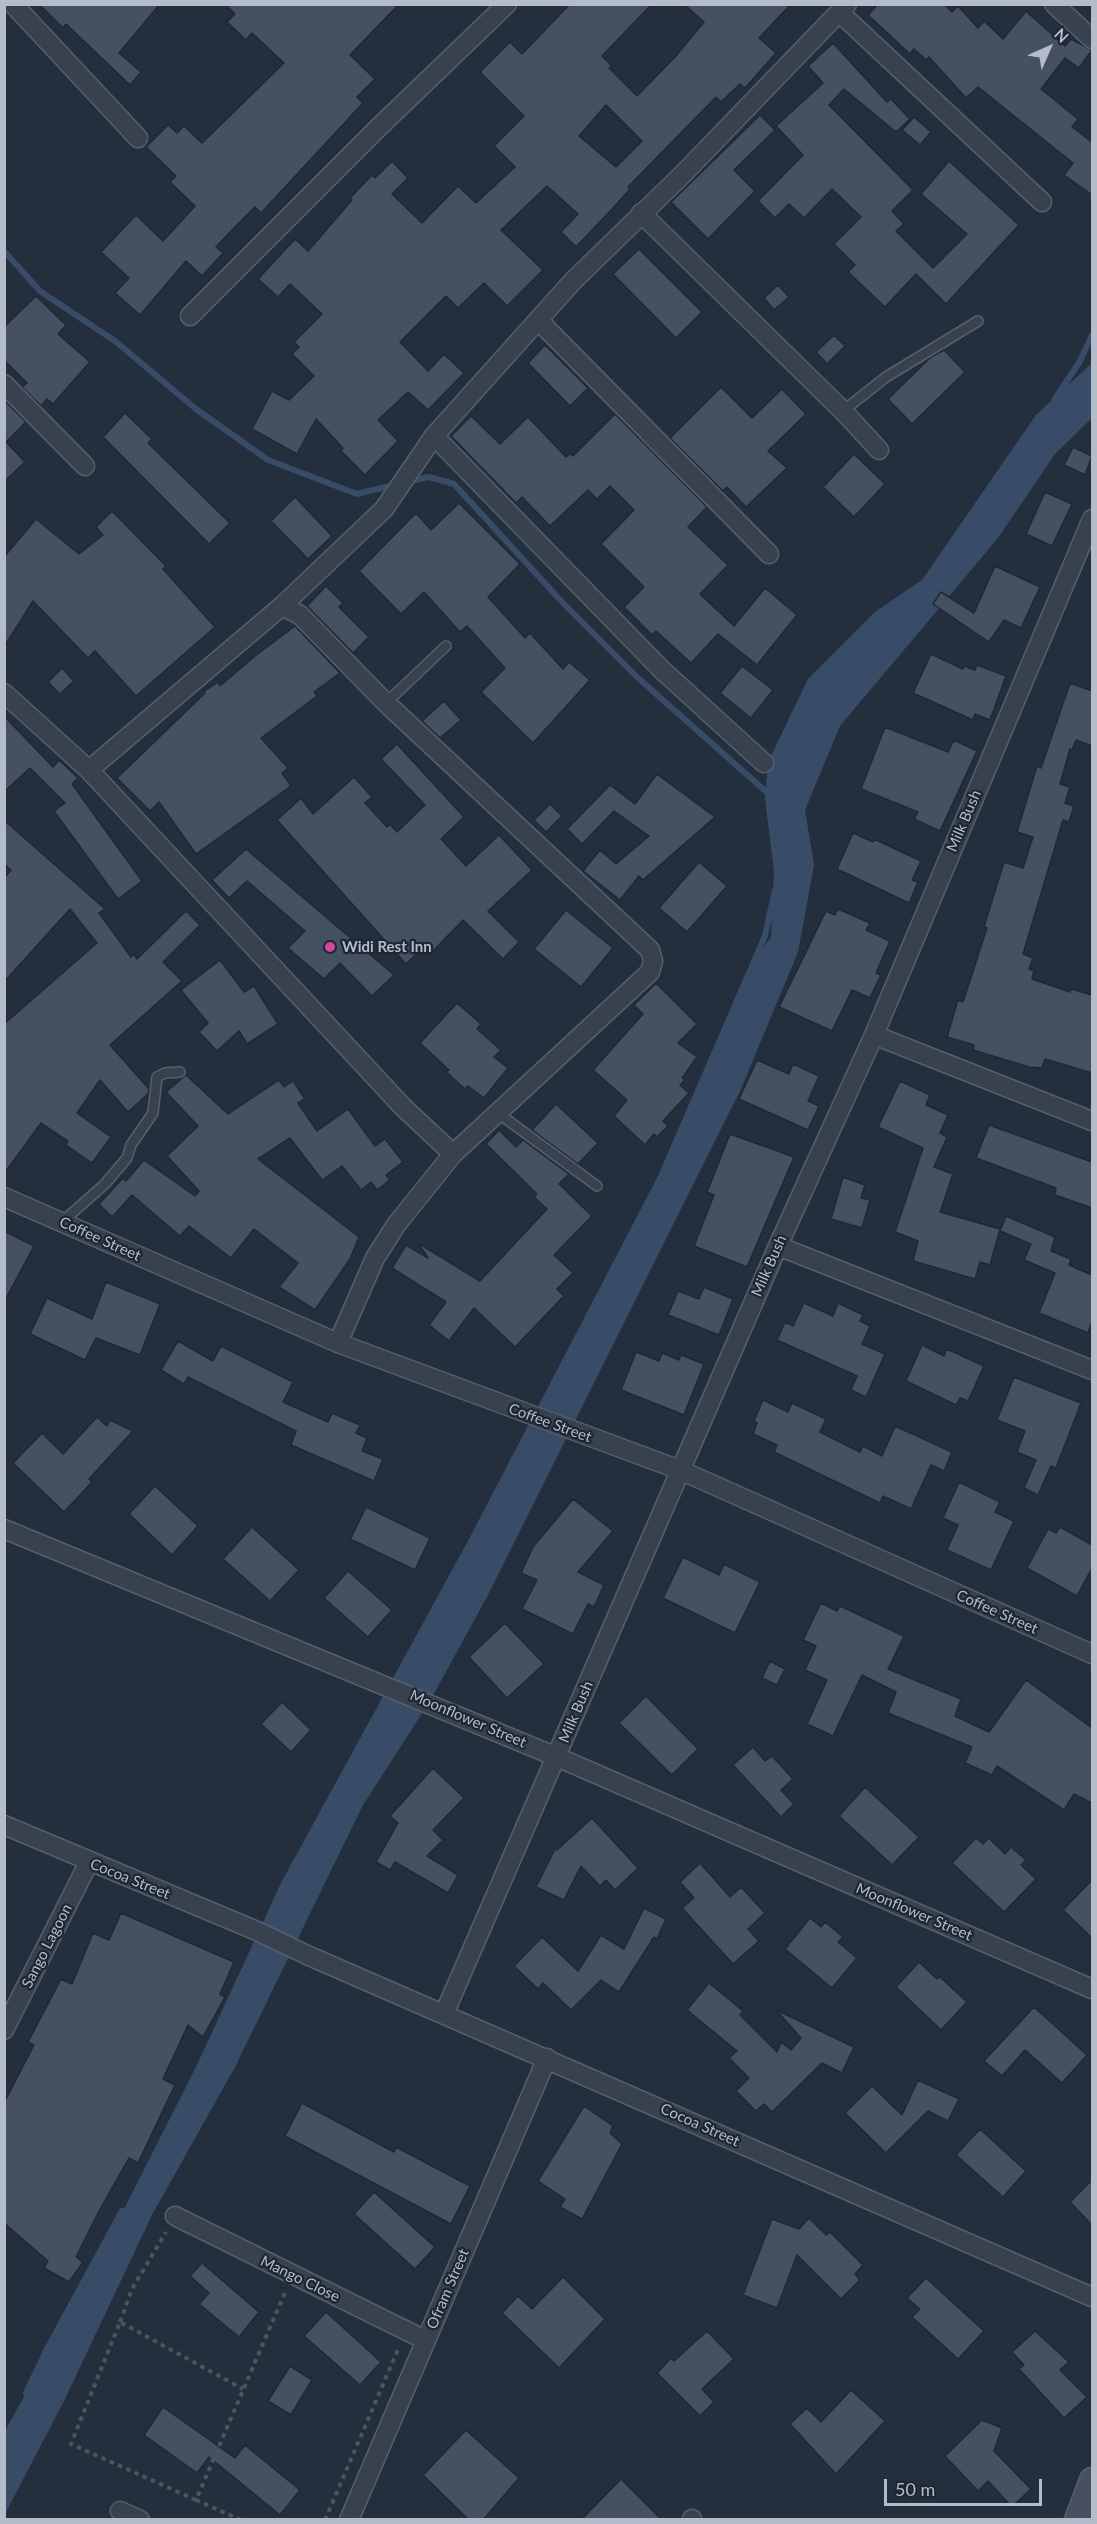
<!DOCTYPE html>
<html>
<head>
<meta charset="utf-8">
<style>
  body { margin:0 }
  #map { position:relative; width:1097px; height:2524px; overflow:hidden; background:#242f3e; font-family:Lato,sans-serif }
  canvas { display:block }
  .frame { position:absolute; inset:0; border:6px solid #b4bcc9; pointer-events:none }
  .north { position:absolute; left:1019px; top:18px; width:60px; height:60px; -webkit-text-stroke:4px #1d2633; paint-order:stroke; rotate:45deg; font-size:16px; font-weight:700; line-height:24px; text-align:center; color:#b4bcc9 }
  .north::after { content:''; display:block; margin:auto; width:21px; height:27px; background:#b4bcc9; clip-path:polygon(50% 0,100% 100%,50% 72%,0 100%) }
  .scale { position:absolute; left:884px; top:2479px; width:158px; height:27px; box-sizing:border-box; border:3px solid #b4bcc9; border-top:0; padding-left:8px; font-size:18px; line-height:21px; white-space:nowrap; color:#b4bcc9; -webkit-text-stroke:4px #1d2633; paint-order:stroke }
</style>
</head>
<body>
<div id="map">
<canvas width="1097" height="2524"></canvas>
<div class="frame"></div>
<div class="north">N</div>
<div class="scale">50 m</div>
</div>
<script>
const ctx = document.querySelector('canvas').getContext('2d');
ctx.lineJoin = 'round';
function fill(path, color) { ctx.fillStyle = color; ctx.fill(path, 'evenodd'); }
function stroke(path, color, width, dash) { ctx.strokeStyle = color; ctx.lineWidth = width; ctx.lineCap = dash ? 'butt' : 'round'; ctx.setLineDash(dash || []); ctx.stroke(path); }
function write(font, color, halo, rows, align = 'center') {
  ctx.font = font + ' Lato,sans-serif'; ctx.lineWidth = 4.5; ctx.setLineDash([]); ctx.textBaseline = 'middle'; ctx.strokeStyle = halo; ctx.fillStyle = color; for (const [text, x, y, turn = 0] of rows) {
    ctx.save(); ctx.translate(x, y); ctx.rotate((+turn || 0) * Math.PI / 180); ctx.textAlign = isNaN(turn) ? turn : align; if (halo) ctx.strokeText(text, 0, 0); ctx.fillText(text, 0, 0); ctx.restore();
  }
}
fill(new Path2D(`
  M1092,363V418L1055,454L998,538L840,726L805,810L814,865L798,952L741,1089L488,1595L430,1701L363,1805L235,2067L152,2215L64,2401L5,2514V2431L88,2280L196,2067L281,1883L469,1539L657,1178L747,970L771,937L774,872L765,799L768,762L808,679L875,612L922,580L1036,415Z`), '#394c67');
stroke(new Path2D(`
  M4,251L40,291L115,341L196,409L268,460L357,494L394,485
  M1055,399L1080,361L1092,335
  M407,482L429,477L454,484L563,603L637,677L771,796
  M752,966L765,936L775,890
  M26,2393L46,2351L122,2211`), '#394c67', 6);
const building = new Path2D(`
  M39,4H160L119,53L141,72L130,85L66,24L63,28Z
  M225,4H399L350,55L375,79L357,97L363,103L261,213L255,207L234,228L216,247L223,253L202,276L186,261L140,315L115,293L129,278L101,252L136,215L163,241L195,206L170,182L176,176L146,147L168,125L177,133L184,126L202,143L284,63L252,33L246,40L227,22L235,14Z
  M570,4H652L602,56L612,66L609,68L637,96L675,57L704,22L684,4H791L759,38L776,53L745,88L740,84L721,102L716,97L628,187L630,189L613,208L576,247L561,232L578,214L547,186L501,230L543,270L507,306L484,283L458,308L446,296L400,342L428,371L444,354L464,373L428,410L408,392L378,420L398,441L365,475L341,451L343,448L316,419L297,454L252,429L272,391L289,400L314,376L292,354L299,347L294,342L322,314L290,284L278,297L258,279L295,239L308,251L352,200L350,198L372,175L375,178L392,161L408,178L392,194L422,223L458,186L476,203L515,167L494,146L524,116L480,72L510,42L522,54ZM606,105L642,141L616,167L579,136Z
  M878,4H944L952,12L958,6L978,28L984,21L1003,39L1026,11L1065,46L1071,39L1092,50L1079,68L1065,58L1041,89L1078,119L1072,127L1092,142V195L1064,175L1073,163L978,87L966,98L929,57L926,60L914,49L910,54L868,15Z
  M833,43L887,102L891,99L910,119L896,132L844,89L829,105L913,190L892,211L904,224L896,231L933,268L967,234L921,194L949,161L1019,225L946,304L916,274L885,307L848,272L855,265L834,244L861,217L832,189L804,218L789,204L775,218L758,201L803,155L776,126L823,83L808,66Z
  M760,115L775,130L734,170L755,191L708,239L671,202Z
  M914,117L931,132L920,145L902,130Z
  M639,249L702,312L676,338L613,274Z
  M778,285L789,297L774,310L764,298Z
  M36,296L66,325L58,334L90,362L53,404L47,399L41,406L22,387L27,383L4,360V327Z
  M834,335L845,346L827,364L816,352Z
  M545,345L588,388L570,406L528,363Z
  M944,350L965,372L912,424L888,399L931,357Z
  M721,387L752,418L782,389L806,414L768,451L787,468L746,507L727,487L723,491L670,438Z
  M7,403L26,422L6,442L25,462L4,482V405Z
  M125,413L152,439L148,443L230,523L209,544L103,437Z
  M615,414L707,507L688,527L728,565L700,594L734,626L765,588L797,615L757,665L718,634L691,663L656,631L652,635L624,607L644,587L601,544L634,510L610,486L597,499L588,490L550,526L522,497L516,503L451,436L471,416L500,444L528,417L566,457L570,454L573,456Z
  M1073,447L1092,456L1085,475L1064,465Z
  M854,454L885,484L854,517L823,487Z
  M1045,492L1072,504L1052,546L1026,534Z
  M295,497L332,536L308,559L271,521Z
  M459,503L520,564L488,597L525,638L530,633L563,669L569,662L590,680L533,743L481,692L505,668L467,626L460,632L424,592L401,614L359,571L416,513L431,530Z
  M112,511L166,566L163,569L215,627L136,696L95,651L88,658L33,601L4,647V557L36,519L79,554L103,535L96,527Z
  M995,566L1040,587L1021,628L1004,620L989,642L933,604L941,592L974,613Z
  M326,586L343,603L339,607L369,637L353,653L307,606Z
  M295,626L340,673L314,692L317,696L261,738L288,768L282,773L291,786L196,854L159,802L150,811L117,778L205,693L204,691L218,682L220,686L255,656Z
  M931,654L963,669L964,666L975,670L977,665L1006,676L990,720L975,714L973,720L913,693Z
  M742,666L773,690L751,718L720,693Z
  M62,668L74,681L60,694L48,682Z
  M1070,683L1092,691V746L1076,740L1072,750L1070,749L1060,784L1070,787L1065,803L1074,806L1069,822L1063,820L1023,954L1033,958L1029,969L1034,971L1032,979L1070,992L1071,989L1092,995V1073L1045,1059L1042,1068L1029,1067L973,1050L974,1045L947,1037L958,1000L963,1002L987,928L984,927L1004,862L1023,868L1033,837L1017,832L1037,766L1041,768Z
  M444,701L461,720L440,738L422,721Z
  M4,716L53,767L59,760L78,778L72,784L142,881L118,899L54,811L65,803L30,768L4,792Z
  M885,727L948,752L954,740L977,751L940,831L914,819L918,812L861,789Z
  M397,744L464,817L441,839L466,866L499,835L532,870L488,911L519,942L503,959L463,920L433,951L427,944L406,964L277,820L301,798L313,814L354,777L372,797L365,803L387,827L390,824L397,832L425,805L381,759Z
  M657,774L715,817L643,880L639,876L620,900L583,871L600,850L616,864L649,836L614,811L582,844L567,829L610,785L635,804Z
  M550,804L562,816L546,832L534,820Z
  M4,820L105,909L99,913L131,957L134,954L137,959L186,911L200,925L163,962L182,981L110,1045L149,1089L148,1094L128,1112L100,1080L77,1113L111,1137L92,1163L66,1145L68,1141L41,1123L4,1174V1024L97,943L70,909L4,982V878L11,870L4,864Z
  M853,833L873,842L874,839L921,861L912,880L918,882L909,903L837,869Z
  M246,849L394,975L372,996L340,963L324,979L288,948L305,931L247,881L229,898L212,880Z
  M699,862L727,886L687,932L659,908Z
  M838,909L870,923L866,930L890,941L876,973L881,975L870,998L852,990L832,1031L779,1007L826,911L835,915Z
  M566,910L613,948L581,987L534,949Z
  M220,960L244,992L254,986L278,1024L247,1044L239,1031L217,1051L199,1032L208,1023L181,990Z
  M656,983L697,1024L678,1043L697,1057L682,1078L685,1080L680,1085L689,1093L663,1121L668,1126L657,1137L654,1134L645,1145L614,1116L627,1100L593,1070L643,1014L634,1005Z
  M457,1003L481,1024L477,1029L501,1050L494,1057L508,1068L484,1098L468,1086L465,1089L446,1072L449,1070L420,1043Z
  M757,1060L789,1074L793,1064L819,1076L808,1101L819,1106L808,1130L739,1099Z
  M186,1075L228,1114L279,1080L284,1087L293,1081L305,1099L298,1103L317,1131L348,1109L375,1146L385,1139L403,1162L386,1175L390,1180L377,1190L371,1182L361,1190L342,1166L322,1180L290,1138L258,1159L359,1237L350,1259L315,1310L279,1287L298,1263L254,1229L231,1258L189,1226L180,1236L132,1195L112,1217L99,1204L123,1178L126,1181L144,1160L195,1196L199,1191L167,1156L198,1126L166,1092Z
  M900,1081L930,1095L926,1105L948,1115L940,1133L947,1137L934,1167L953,1174L940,1212L1000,1229L990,1265L980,1262L975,1279L913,1261L918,1241L895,1232L923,1148L878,1127Z
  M556,1104L598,1143L578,1164L532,1130Z
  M989,1125L1092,1162V1208L1055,1195L1056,1188L976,1158Z
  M499,1130L516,1147L523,1140L569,1174L559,1184L592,1216L554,1255L573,1273L557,1289L564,1296L515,1347L474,1308L449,1341L429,1325L446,1302L392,1268L406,1245L428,1258L418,1243L480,1281L547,1209L534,1197L537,1194L486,1144Z
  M730,1134L794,1157L747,1267L694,1246L714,1195L707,1192Z
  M843,1177L865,1185L861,1198L870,1200L862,1228L831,1219Z
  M1006,1216L1055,1237L1051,1251L1071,1259L1069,1265L1092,1275V1322L1088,1333L1039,1313L1055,1273L1024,1260L1031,1244L1000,1231Z
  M4,1231L34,1246L4,1302Z
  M106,1282L160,1304L140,1355L96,1338L85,1360L30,1334L47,1298L92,1319Z
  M704,1287L733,1299L719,1335L668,1315L678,1291L699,1299Z
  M804,1303L833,1316L838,1303L863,1315L860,1321L870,1326L862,1344L885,1354L866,1397L851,1390L857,1376L777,1340L785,1322L793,1326Z
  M178,1341L213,1361L221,1346L293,1382L283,1402L328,1422L332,1413L360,1425L356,1433L367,1438L362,1451L383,1459L374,1481L291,1445L296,1431L188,1377L184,1384L161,1370Z
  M922,1345L944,1356L947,1349L984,1366L968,1401L960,1398L956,1405L906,1381Z
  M636,1352L659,1361L662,1353L679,1360L681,1355L704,1364L684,1415L621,1390Z
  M1014,1377L1081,1403L1056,1468L1051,1466L1038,1495L1024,1488L1036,1460L1017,1452L1025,1431L997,1420Z
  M763,1400L788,1412L792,1403L826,1419L820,1432L860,1452L863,1446L882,1456L895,1426L952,1452L944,1471L931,1465L911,1509L883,1496L880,1503L774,1452L777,1445L753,1434L757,1423L754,1421Z
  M97,1417L107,1426L110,1420L133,1431L89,1479L92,1482L64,1512L13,1463L42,1433L63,1454Z
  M959,1482L1000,1502L995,1512L1014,1521L991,1570L947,1550L958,1525L943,1518Z
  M155,1486L198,1526L172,1555L129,1514Z
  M573,1499L613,1531L578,1572L604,1585L594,1607L588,1604L573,1634L522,1609L537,1580L521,1573L533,1547Z
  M366,1507L430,1538L415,1570L348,1538H351Z
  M252,1527L299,1570L270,1601L223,1559Z
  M1060,1527L1092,1545V1568L1077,1596L1027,1568L1048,1529L1056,1533Z
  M683,1557L719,1575L724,1564L760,1582L735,1633L663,1598Z
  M348,1571L392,1610L368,1637L324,1598Z
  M821,1603L837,1611L840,1606L904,1636L888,1669L961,1699L955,1716L989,1732L1026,1680L1092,1728V1803L1074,1794L1064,1810L997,1766L992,1775L965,1763L972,1747L888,1713L896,1692L862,1675L833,1736L807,1724L827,1680L805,1670L816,1646L803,1640Z
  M505,1623L544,1664L507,1698L469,1657Z
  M770,1661L785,1669L777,1685L762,1678Z
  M646,1696L698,1749L672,1775L619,1723Z
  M282,1702L311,1730L291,1752L261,1724Z
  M753,1747L765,1761L772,1756L793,1779L781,1790L794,1804L781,1817L733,1765Z
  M433,1768L464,1798L433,1830L443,1840L427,1856L458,1875L448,1893L395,1862L390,1870L376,1862L398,1823L390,1816Z
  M865,1787L919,1837L892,1865L839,1816Z
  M592,1818L638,1868L615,1890L606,1880L600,1886L581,1866L564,1900L536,1887L555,1849L557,1850Z
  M976,1838L983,1844L989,1838L1005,1854L1011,1847L1026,1860L1021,1865L1036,1879L1004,1912L952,1863Z
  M700,1863L730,1897L741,1887L765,1913L748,1929L759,1941L733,1964L682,1908L694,1898L680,1882Z
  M1092,1880V1938L1063,1910Z
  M644,1908L666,1919L657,1939L654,1937L619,1992L601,1980L571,2010L543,1983L538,1989L514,1966L542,1937L578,1971L601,1935L624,1949Z
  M121,1913L234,1962L220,1994L225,1997L203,2037L188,2025L163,2079L175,2085L138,2163L129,2158L99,2211L76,2257L83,2262L69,2282L44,2268L48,2261L4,2223V2103L34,2045L28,2042L61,1979L72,1984L93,1933L109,1940Z
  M810,1918L821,1927L825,1922L843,1937L838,1942L857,1958L832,1988L785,1949Z
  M919,1962L937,1979L939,1976L967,2002L941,2030L896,1987Z
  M709,1983L743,2011L740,2015L777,2052L781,2042L791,2050L801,2038L776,2010L854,2047L842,2073L822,2063L772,2112L764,2104L756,2111L736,2091L749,2078L729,2058L737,2051L687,2010Z
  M1034,2007L1087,2055L1062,2083L1025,2050L1002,2076L984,2061Z
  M918,2080L959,2099L948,2121L928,2111L886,2153L845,2113L872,2086L902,2115Z
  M302,2103L394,2152L396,2147L470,2186L451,2224L285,2136Z
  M584,2106L613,2126L610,2133L622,2144L582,2219L560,2207L565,2199L538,2181Z
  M980,2129L1026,2171L1003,2197L956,2155Z
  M1092,2180V2225L1070,2202Z
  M374,2192L435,2247L415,2269L354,2214Z
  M809,2218L826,2235L830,2232L863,2265L855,2274L860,2280L841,2299L797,2255L777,2308L743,2295L772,2219L799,2229Z
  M202,2263L259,2312L239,2337L199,2304L209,2293L190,2276Z
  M563,2277L605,2319L559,2368L502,2313L518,2296L532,2309Z
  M926,2278L984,2331L958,2359L912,2317L920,2309L907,2298Z
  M326,2312L381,2362L360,2385L304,2336Z
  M707,2331L734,2359L702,2389L714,2402L700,2416L657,2373L671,2358L674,2361Z
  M1035,2331L1069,2362L1060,2370L1087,2397L1064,2418L1019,2369L1024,2365L1012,2352Z
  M290,2366L312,2380L291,2415L268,2401Z
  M851,2390L885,2421L836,2474L790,2424L807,2408L821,2422Z
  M163,2407L235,2458L245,2445L300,2490L280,2515L209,2457L197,2473L144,2435Z
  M982,2420L1002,2428L994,2451L1031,2489L1012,2507L988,2481L978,2491L945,2456Z
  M466,2430L519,2478L483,2520H469L423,2475Z
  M621,2479L662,2520H581Z`);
fill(building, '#455162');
stroke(building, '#1f2835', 1.5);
const lane = new Path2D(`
  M843,411L886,377L978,321
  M386,703L446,646
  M498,1113L597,1186
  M62,1222L105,1184L127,1158L131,1145L153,1113L157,1077L165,1073L180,1072`);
const street = new Path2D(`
  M13,4L138,138
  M1054,4L1092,39
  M839,12L1042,202
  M641,213L843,411L879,450
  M190,316L378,128L507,4
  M539,321L769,554
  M4,384L85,466
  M434,436L662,670L764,763
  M282,606L300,615L386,703L650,950L653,961L650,972L453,1154L403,1107L89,770L282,606L384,509L434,436L573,281L683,174L847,4
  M4,693L89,770
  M874,1035L1092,1121
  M4,1197L338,1343L680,1470L1092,1654
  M778,1246L1092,1370
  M338,1343L375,1258L396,1225L453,1154
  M4,1529L557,1757L1092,1989
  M4,1825L257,1931L307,1955L1092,2297
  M444,2014L778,1246L874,1035L1092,519
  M4,2030L89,1862
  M175,2216L425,2340
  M120,2511L140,2520
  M349,2520L547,2058
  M692,2520V2519`);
const secondary = new Path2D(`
  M1077,2520L1092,2480`);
stroke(lane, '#565f6c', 12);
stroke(street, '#565f6c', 21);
stroke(secondary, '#565f6c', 27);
stroke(new Path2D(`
  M120,2322L132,2289L166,2232
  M196,2500L71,2444L120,2322L243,2389
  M241,2520L196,2500L286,2290
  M325,2520L399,2347`), '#44595c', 4, [4.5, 4.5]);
stroke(lane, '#38414e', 9);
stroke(street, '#38414e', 18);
stroke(secondary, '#465061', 24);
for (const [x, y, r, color] of [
  [330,947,6,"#d1479c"]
]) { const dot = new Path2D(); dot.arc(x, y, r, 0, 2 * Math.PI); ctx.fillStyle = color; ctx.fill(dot); stroke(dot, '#1d2633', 2); }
write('15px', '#b4bcc9', '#1d2633', [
  ["Milk Bush",964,821,-67],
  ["Coffee Street",100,1239,24],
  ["Milk Bush",769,1266,-66],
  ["Coffee Street",550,1423,20],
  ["Coffee Street",997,1612,24],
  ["Milk Bush",576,1712,-67],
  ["Moonflower Street",468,1719,23],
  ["Cocoa Street",130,1879,22],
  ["Moonflower Street",914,1912,23],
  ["Sango Lagoon",47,1946,-63],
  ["Cocoa Street",700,2125,24],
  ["Mango Close",300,2279,26],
  ["Ofram Street",448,2289,-67]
]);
write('bold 15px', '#b4bcc9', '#1d2633', [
  ["Widi Rest Inn",342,947]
], 'left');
</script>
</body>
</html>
